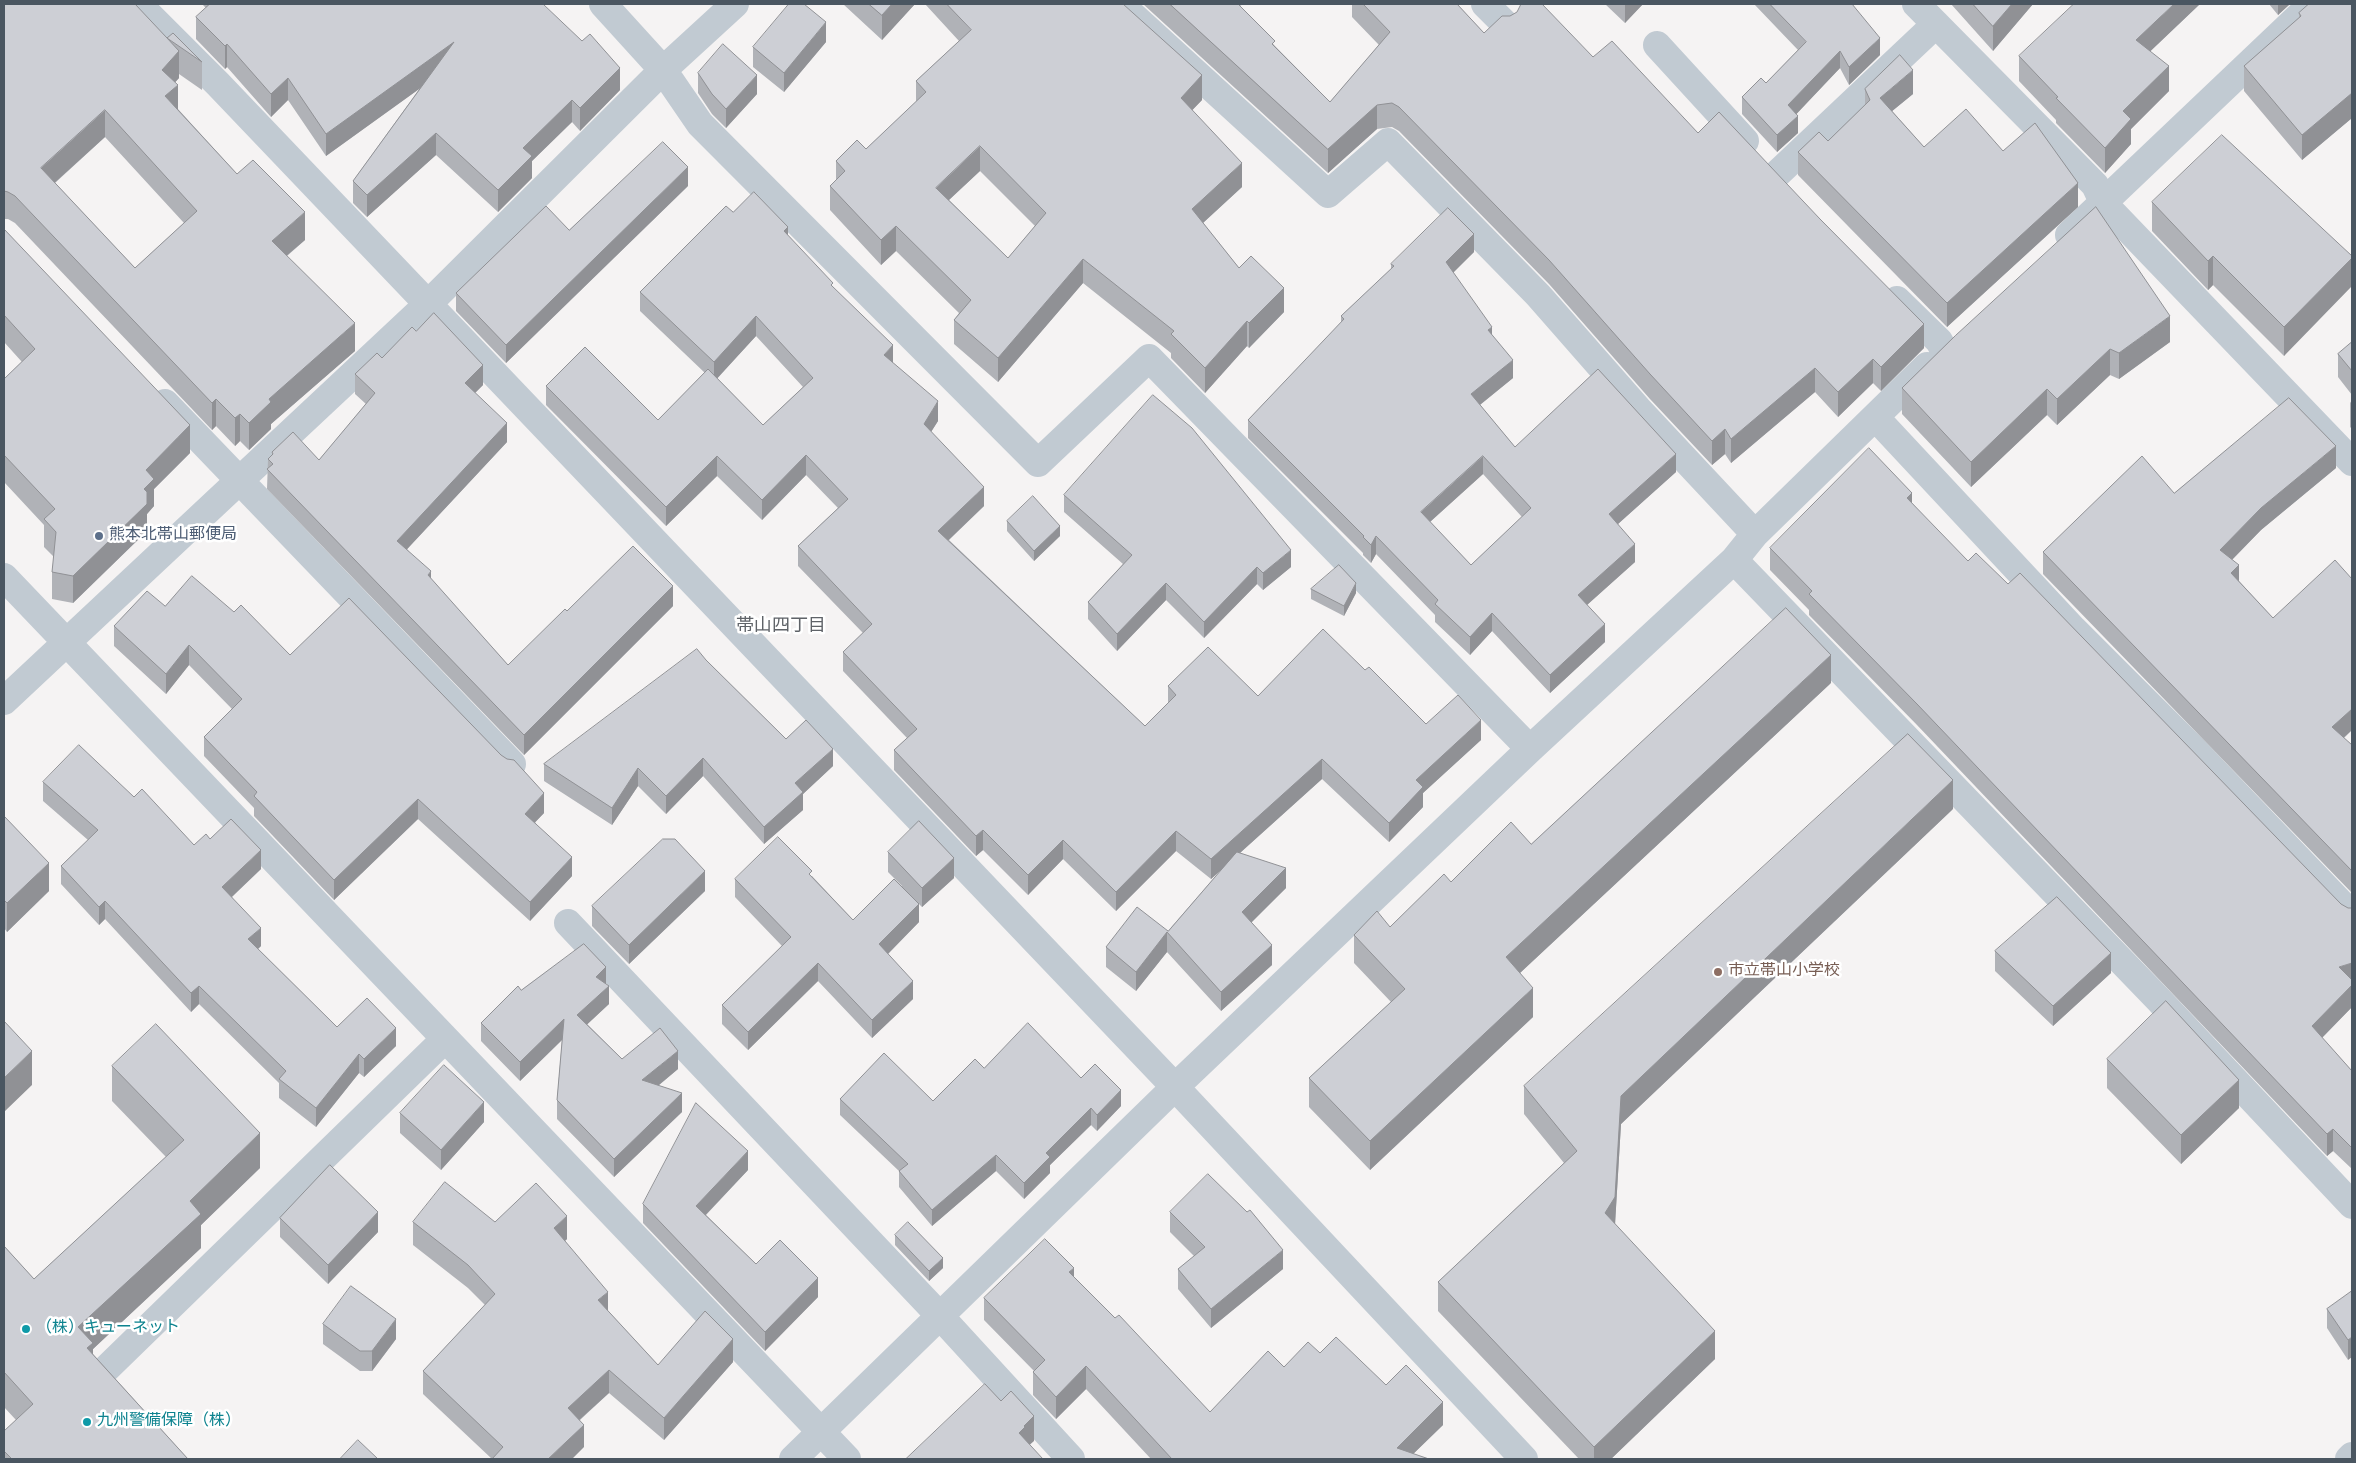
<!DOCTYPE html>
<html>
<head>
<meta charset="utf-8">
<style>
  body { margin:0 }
  #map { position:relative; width:2356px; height:1463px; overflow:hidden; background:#f5f3f3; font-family:Overpass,sans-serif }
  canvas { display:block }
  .frame { position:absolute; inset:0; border:5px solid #4a5661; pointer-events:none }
</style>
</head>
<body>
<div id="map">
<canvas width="2356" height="1463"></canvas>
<div class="frame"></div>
</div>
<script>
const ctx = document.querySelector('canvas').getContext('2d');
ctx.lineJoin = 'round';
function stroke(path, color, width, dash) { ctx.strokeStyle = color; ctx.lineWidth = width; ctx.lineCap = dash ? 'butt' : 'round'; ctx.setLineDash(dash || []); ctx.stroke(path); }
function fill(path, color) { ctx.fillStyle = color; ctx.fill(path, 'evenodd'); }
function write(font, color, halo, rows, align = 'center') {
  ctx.font = font + ' Overpass,"Noto Sans JP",sans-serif'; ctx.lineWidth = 5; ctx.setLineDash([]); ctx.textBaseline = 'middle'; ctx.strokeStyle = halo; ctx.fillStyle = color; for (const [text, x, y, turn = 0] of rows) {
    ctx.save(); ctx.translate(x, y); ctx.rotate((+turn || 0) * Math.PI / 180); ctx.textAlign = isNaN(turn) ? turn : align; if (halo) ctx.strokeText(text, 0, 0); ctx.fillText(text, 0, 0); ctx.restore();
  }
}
stroke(new Path2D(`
  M138,4L218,84L1175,1087L1524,1459
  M603,4L663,70L700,124L1038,463L1149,358L1530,749
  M1120,4L1328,194L1388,142L1538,295L1638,409L1755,534
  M1485,4L1506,25
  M1916,4L2095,185L2104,204L2352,462
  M1657,45L1745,141
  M1776,175L1936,24
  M2069,235L2312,4
  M1897,300L1939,341L1944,350
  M165,403L512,764
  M1876,418L2073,629L2193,749L2352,915
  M1734,560L2158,999L2352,1205
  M4,577L847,1459
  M4,701L428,304L663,70L735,4
  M568,923L940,1316L1071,1459
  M107,1368L444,1040
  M793,1459L1175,1087L1530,749L1734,560L1755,534L1927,366
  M2349,1459L2352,1456`), '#c1cad2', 28);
fill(new Path2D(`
  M4,4L167,38L202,62V90L179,74V78L175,82L178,109L237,174L305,240L287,256L355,351L271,424V429L249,450L240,441L235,446L216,426L212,430L15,223L8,219H4ZM105,137L184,223L135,268L55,183Z
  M202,4H543L620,90L580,131L572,122L532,161V178L498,212L436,155L367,217L353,203V181L420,88L326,156L288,100L271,117L227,67L225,69L196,39V17L206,8Z
  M843,4H915L882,40Z
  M925,4H1123L1202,100L1192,110L1242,187L1203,223L1239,268L1284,312L1249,348L1247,346L1205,393L1171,358V353L1083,283L998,382L954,344V320L959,313L896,251L881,265L830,210V186L836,180V161L866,149L916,102V81L959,41ZM980,171L1035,226L1008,258L949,200Z
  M1143,4H1243L1240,6L1275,46L1330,102L1379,45L1352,17V4H1457L1484,33L1593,57L1698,133L1924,348L1881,391L1873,383L1838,417L1815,392L1731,463L1725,454L1712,465L1650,399L1549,284L1399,131L1392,127L1377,129L1328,173Z
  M1605,4H1643L1625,23Z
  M1754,4H1852L1880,55L1849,85L1840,68L1796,114L1798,133L1777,152L1742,114V97L1766,83L1798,50Z
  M1951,4H2033L1993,51Z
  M2200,4L2150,51L2169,91L2131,129V144L2105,173L2056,123V120L2019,81V56Z
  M2269,4H2290L2278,15Z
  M2352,4V118L2302,160L2244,91V66L2299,18V13Z
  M826,42L784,92L753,67V47Z
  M698,73L757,94L726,128L712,114L698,93Z
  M1865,89L1913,94L1892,111L1924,147L2003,151L2078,207L1947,327L1798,175V152L1828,141L1865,105Z
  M688,186L506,363L456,311V293L569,230Z
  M2352,192V219L2351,218V193Z
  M2152,202L2352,256L2284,356L2213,285L2208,290L2152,231Z
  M733,212L788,236L833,287L938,421L931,432L984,506L949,540L1145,726L1168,703V686L1258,696L1365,670L1426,724L1481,740L1423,793V807L1389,842L1322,779L1240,853L1286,888L1251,922L1272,965L1221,1011L1167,952L1136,991L1106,967V947L1168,931L1221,870L1211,879L1176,851L1116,911L1063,859L1028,895L983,850L976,856L894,770V750L907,738L843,671V652L863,633L798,566V546L838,508L806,475L762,520L717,476L666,526L546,405V386L658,420L705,373L640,311V292ZM756,336L803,387L763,425L717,378Z
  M4,229L190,453L154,489V506L147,514V531L73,603L52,599V572L54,557L44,547V525L4,482V379L22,362L4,342Z
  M1474,252L1453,272L1492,335L1513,378L1480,405L1515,447L1676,472L1618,524L1635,562L1587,605L1605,642L1550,693L1492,631L1470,655L1435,622V615L1376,554L1371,563L1363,555V553L1248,438V420L1341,323V316L1391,269V264ZM1483,474L1522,517L1471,565L1430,522Z
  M416,331L483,385L475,393L507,442L407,549L431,579L508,665L567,611L673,606L524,755L267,489L268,459L272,455V452L319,460L366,404L355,394V374L382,358Z
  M1955,336L2170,342L2119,379L2110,375L2057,425L2047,415L1971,487L1902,414V388Z
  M2352,342V395L2338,377V354Z
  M2352,400V429L2350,427V403Z
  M2336,468L2261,530L2232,560L2239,581L2273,618L2352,579V730L2344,738L2352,745V893L2043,574V552L2174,493Z
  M1064,495L1291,567L1263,590L1257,584L1204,638L1166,600L1117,651L1088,619V602L1123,564L1064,512Z
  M1912,503L2352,1007L2322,1038L2352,1071V1169L2333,1151L2327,1156L1917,725L1809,615V610L1770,570V548Z
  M1007,521L1060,536L1034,561L1007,531Z
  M1311,589L1356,593L1344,616L1311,599Z
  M165,606L234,612L290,655L544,813L535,822L572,876L530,921L418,819L334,900L254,816V808L204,756V737L232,709L189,665L166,694L114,646V626Z
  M706,660L786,739L833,766L803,794V810L764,844L703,776L666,814L638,786L612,825L544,781V764Z
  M1831,683L1520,973L1533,1017L1370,1170L1309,1107V1078L1391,1002L1354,963V935L1390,927L1451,882L1531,844Z
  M43,782L134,797L194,845L210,839L261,869L232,897L261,946L258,949L337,1027L396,1046L364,1077L359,1073L316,1127L279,1098V1083L199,1004L191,1012L105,919L99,925L61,884V866L88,840L43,801Z
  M1953,809L1621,1124L1615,1224L1715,1359L1611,1459H1579L1438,1311V1282L1564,1163L1524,1114V1086Z
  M4,816L49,891L7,932L4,928Z
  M888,852L954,878L922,907L919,904V922L888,954L913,999L872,1038L818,981L748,1050L722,1024V1005L782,946L735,897V879L812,876L853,920L902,886L888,872Z
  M705,891L629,964L592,926V906Z
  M1995,951L2111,973L2053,1026L1995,971Z
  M606,984L609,1004L587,1024L622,1059L678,1069L658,1086L682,1112L614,1177L557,1119V1100L562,1040L520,1081L481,1041V1023L521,990Z
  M2107,1059L2239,1108L2181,1164L2107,1088Z
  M112,1066L260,1168L201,1225V1248L93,1349V1354L188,1459H4V1431L16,1420L4,1407V1246L34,1279L166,1157L112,1101Z
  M984,1068L1081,1078L1121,1106L1097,1131L1091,1125L1050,1165V1173L1024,1199L996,1171L932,1226L899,1187V1171L840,1115V1099L933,1101Z
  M400,1113L484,1122L441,1170L400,1133Z
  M748,1170L706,1215L756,1264L818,1297L765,1351L643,1223V1204Z
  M1170,1212L1283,1269L1211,1328L1178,1289V1269L1194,1256L1170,1232Z
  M280,1218L378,1232L328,1284L280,1237Z
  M413,1222H495L567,1239L565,1241L608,1311L658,1365L733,1362L664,1440L609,1393L580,1420L584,1447L492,1459L423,1394V1371L485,1305L468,1288L413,1245Z
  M895,1235L943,1268L929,1281L895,1245Z
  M1074,1277L1210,1412L1284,1367L1320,1353L1386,1385L1443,1425L1413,1454L1429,1459H1151L1086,1389L1056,1419L1033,1395V1372L1034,1371L984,1320V1298Z
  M2352,1291L2348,1360L2327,1328V1309Z
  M323,1324L396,1339L372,1371H360L323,1344Z`), '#b0b2b7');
fill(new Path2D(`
  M892,4H915L882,40V15Z
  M1626,4H1643L1625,23V5Z
  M2012,4H2033L1993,51V26Z
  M2174,4H2200L2136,65V40Z
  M2278,4H2290L2278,15Z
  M826,22V42L784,92V73Z
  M1880,38V55L1849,85V67Z
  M454,42V64L326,156V134Z
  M227,44V67L225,69V46Z
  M179,51V78L162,97V70Z
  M1840,51V68L1788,123V105Z
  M2169,66V91L2131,129V144L2105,173V148L2123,111Z
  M620,68V90L580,131V108Z
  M1913,70V94L1880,121V98Z
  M757,75V94L726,128V109Z
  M1202,75V100L1181,122V98Z
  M288,78V100L271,117V94Z
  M178,85V112L165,96Z
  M2352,93V118L2302,160V135Z
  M572,100V122L532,161V178L498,212V190L523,148Z
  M1377,105V129L1328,173V149Z
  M105,110V137L41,195V168Z
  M1798,116V133L1777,152V135Z
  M436,133V155L367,217V195Z
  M980,146V171L936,212V188Z
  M1242,163V187L1192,233V209Z
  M688,167V186L506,363V345Z
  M2078,183V207L1947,327V303Z
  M305,212V240L272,268V241Z
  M896,226V251L881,265V240Z
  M788,227V247L784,231Z
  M1474,234V252L1446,280V262Z
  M2213,256V285L2208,290V261Z
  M2352,258V286L2284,356V327Z
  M1083,259V283L998,382V358Z
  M1284,288V312L1249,348V323Z
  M756,316V336L714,382V362Z
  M2170,316V342L2119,379V353Z
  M1247,321V346L1205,393V368Z
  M355,323V351L271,424V429L249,450V423L269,399Z
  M1924,324V348L1881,391V367Z
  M1492,327V345L1488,330Z
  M893,345V364L884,355Z
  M2110,349V375L2057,425V399Z
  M1873,359V383L1838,417V392Z
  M1513,360V378L1471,412V394Z
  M483,365V385L465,403V383Z
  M1815,368V392L1731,463V439Z
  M2047,389V415L1971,487V462Z
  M216,399V426L212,430V403Z
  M938,401V421L924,443V424Z
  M240,414V441L235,446V418Z
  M507,423V442L397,560V541Z
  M190,425V453L154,489V506L147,514V531L73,603V576L144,489L146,470Z
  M1725,429V454L1712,465V441Z
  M2336,446V468L2261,530L2220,572V550L2261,508Z
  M1676,454V472L1609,532V514Z
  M806,455V475L762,520V500Z
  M717,456V476L666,526V507Z
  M1483,456V474L1421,530V512Z
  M984,487V506L938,550V531Z
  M1912,493V515L1907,498Z
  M1060,526V536L1034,561V551Z
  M1376,536V554L1371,563V545Z
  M1635,544V562L1578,613V595Z
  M1291,550V567L1263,590V573Z
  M2239,565V587L2231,573Z
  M1257,567V584L1204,638V622Z
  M431,571V590L428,575Z
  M1166,583V600L1117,651V634Z
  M1356,583V593L1344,616V606Z
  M673,586V606L524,755V735Z
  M1492,613V631L1470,655V637Z
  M1605,624V642L1550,693V675Z
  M189,645V665L166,694V674Z
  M1831,655V683L1506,986V957Z
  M2352,709V730L2332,748V727Z
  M1481,720V740L1423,793V807L1389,842V823L1416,780Z
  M833,749V766L803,794V810L764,844V827L795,783Z
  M703,758V776L666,814V796Z
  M1322,759V779L1211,879V859Z
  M638,768V786L612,825V808Z
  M1953,780V809L1621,1124L1615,1225L1605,1213L1621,1096Z
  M544,793V813L525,833V814Z
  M418,799V819L334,900V880Z
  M983,830V850L976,856V836Z
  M1176,831V851L1116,911V892Z
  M1063,840V859L1028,895V875Z
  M261,850V869L222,906V887Z
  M572,857V876L530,921V902Z
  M954,858V878L922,907V888Z
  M49,863V891L7,932V903Z
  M1286,868V888L1242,932V912Z
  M705,871V891L629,964V945Z
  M105,901V919L99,925V907Z
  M919,904V922L879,963V944Z
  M261,928V946L248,958V939Z
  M1167,932V952L1136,991V972Z
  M1272,945V965L1221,1011V992Z
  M2111,953V973L2053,1026V1006Z
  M818,963V981L748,1050V1032Z
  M2352,963V985L2339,967Z
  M606,967V986L596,977Z
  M913,981V999L872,1038V1020Z
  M2352,985V1007L2312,1048V1026Z
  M199,986V1004L191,1012V993Z
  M609,986V1004L577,1034V1015Z
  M1533,988V1017L1370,1170V1141Z
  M564,1019V1038L520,1081V1062Z
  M396,1028V1046L364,1077V1059Z
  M32,1051V1085L4,1112V1078Z
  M678,1051V1069L642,1099V1080Z
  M359,1054V1073L316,1127V1108Z
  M2239,1080V1108L2181,1164V1135Z
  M1121,1090V1106L1097,1131V1115Z
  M682,1093V1112L614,1177V1159Z
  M484,1102V1122L441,1170V1150Z
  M1091,1108V1125L1050,1165V1173L1024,1199V1183L1046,1153Z
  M2333,1129V1151L2327,1156V1134Z
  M260,1133V1168L201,1225V1248L93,1349V1378L78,1327L190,1201Z
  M748,1151V1170L696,1225V1206Z
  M996,1155V1171L932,1226V1210Z
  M378,1212V1232L328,1284V1265Z
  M567,1216V1239L554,1251V1228Z
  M1283,1250V1269L1211,1328V1309Z
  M943,1258V1268L929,1281V1271Z
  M1074,1268V1290L1069,1272Z
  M818,1278V1297L765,1351V1332Z
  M608,1292V1315L598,1300Z
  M396,1319V1339L372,1371V1351Z
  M1715,1331V1359L1611,1459H1594V1447Z
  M2352,1337V1357L2348,1360V1340Z
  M733,1339V1362L664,1440V1418Z
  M1086,1366V1389L1056,1419V1397Z
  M609,1370V1393L568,1430V1408Z
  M1443,1402V1425L1408,1459L1397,1448Z
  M1034,1416V1441L1025,1449L1019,1433L1024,1426Z
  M584,1425V1447L572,1459H548Z`), '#909195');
const building = new Path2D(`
  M4,4H135L167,38L173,33L202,62L167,38L179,51L162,70L178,85L165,96L237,174L253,160L305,212L272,241L355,323L269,399L271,402L249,423L240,414L235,418L216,399L212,403L15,196L8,192L4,191ZM105,110L197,211L135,268L41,168Z
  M210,4H543L582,41L590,34L620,68L580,108L572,100L523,148L532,156L498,190L436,133L367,195L353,181L454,42L326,134L288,78L271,94L227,44L225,46L196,17Z
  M789,4H804L826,22L784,73L753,47Z
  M869,4H892L882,15Z
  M947,4H1123L1202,75L1181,98L1242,163L1192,209L1239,268L1251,256L1284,288L1249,323L1247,321L1205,368L1171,334L1174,331L1083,259L998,358L954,320L971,300L896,226L881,240L830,186L845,171L836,161L857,140L866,149L926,92L916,81L971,30ZM980,146L1046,213L1008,258L936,188Z
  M1170,4H1238L1275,41L1272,44L1330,102L1390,32L1363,4H1457L1484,33L1502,16H1510L1517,12L1521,4H1542L1593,57L1612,41L1698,133L1719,112L1820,219L1924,324L1881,367L1873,359L1838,392L1815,368L1731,439L1725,429L1712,441L1650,374L1549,260L1399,107L1392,103L1377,105L1328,149Z
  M1770,4H1852L1880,38L1849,67L1840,51L1788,105L1798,116L1777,135L1742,97L1761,78L1766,83L1806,42Z
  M1973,4H2012L1993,26Z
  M2074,4H2174L2136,40L2169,66L2123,111L2131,119L2105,148L2056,98L2058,97L2019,56Z
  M2309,4H2352V93L2302,135L2244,66L2301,16L2299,13Z
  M723,44L757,75L726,109L712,94L698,73Z
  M1900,55L1913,70L1880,98L1924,147L1966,109L2003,151L2035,123L2078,183L1947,303L1798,152L1819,132L1828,141L1870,100L1865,89Z
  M2222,135L2352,256V258L2284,327L2213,256L2208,261L2152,202Z
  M663,142L688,167L506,345L456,293L546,206L569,230Z
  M754,192L788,227L784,231L833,283L831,285L893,345L884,355L938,401L924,424L984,487L938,531L1145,726L1176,695L1168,686L1208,647L1258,696L1323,629L1365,670L1369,667L1426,724L1458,695L1481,720L1416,780L1423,787L1389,823L1322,759L1211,859L1176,831L1116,892L1063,840L1028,875L983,830L976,836L894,750L917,729L843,652L872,624L798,546L848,499L806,455L762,500L717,456L666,507L546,386L585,347L658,420L708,369L763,425L813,378L756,316L714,362L640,292L726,206L733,212Z
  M2096,207L2170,316L2119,353L2110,349L2057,399L2047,389L1971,462L1902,388L1955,336Z
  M1448,208L1474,234L1446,262L1492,327L1488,330L1513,360L1471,394L1515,447L1598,369L1676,454L1609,514L1635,544L1578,595L1605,624L1550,675L1492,613L1470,637L1435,604L1438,600L1376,536L1371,545L1363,537L1364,536L1248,420L1344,319L1341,316L1394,266L1391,264ZM1483,456L1531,508L1471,565L1421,512Z
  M4,229L190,425L146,470L154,479L144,489L147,492V504L73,576L52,572L56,532L44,519L55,509L4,455V379L35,349L4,315Z
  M434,313L483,365L465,383L507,423L397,541L431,571L428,575L508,665L565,609L567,611L633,546L673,586L524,735L267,469L273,464L268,459L273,454L272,452L293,432L319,460L375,393L355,374L377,353L382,358L412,327L416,331Z
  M2352,342V371L2338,354Z
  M1153,395L1192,428L1291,550L1263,573L1257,567L1204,622L1166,583L1117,634L1088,602L1132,555L1064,495Z
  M2289,398L2336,446L2261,508L2220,550L2239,565L2231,573L2273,618L2335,560L2352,579V709L2332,727L2352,745V871L2043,552L2142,456L2174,493Z
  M1869,448L1912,493L1907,498L1968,561L1976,553L2008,584L2020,573L2341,904L2348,908H2352V963L2339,967L2352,980V985L2312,1026L2352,1071V1148L2333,1129L2327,1134L1917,704L1809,594L1812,591L1770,548Z
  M1033,496L1060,526L1034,551L1007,521Z
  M1339,565L1356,583L1344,606L1311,589Z
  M192,576L234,612L241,605L290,655L349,598L501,755L507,759L514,760L544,793L525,814L572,857L530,902L418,799L334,880L254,796L257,792L204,737L242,699L189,645L166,674L114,626L147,591L165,606Z
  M1786,608L1831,655L1506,957L1533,988L1370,1141L1309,1078L1405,989L1354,935L1377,911L1390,927L1444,874L1451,882L1511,822L1531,844Z
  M697,649L706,660L786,739L806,720L833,749L795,783L803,792L764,827L703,758L666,796L638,768L612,808L544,764Z
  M1908,734L1953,780L1621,1096L1615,1197L1605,1213L1715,1331L1594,1447L1438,1282L1577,1151L1524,1086Z
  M79,745L134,797L142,789L194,845L206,834L210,839L231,819L261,850L222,887L261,928L248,939L337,1027L367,998L396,1028L364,1059L359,1054L316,1108L279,1079L286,1071L199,986L191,993L105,901L99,907L61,866L98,830L43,782Z
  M4,816L49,863L7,903L4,900Z
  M919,821L954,858L922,888L888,852Z
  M778,837L812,871L809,874L853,920L894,879L919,904L879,944L913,981L872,1020L818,963L748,1032L722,1005L791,937L735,879Z
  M663,839H675L705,871L629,945L592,906Z
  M1237,852L1286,868L1242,912L1272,945L1221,992L1167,932L1136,972L1106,947L1137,907L1168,931Z
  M2057,897L2111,953L2053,1006L1995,951Z
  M584,944L606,967L596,977L609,986L577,1015L622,1059L660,1028L678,1051L642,1080L682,1093L614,1159L557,1100L564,1019L520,1062L481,1023L518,986L521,990Z
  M2166,1001L2239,1080L2181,1135L2107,1059Z
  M4,1021L32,1051L4,1078Z
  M1028,1023L1081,1078L1095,1064L1121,1090L1097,1115L1091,1108L1046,1153L1050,1157L1024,1183L996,1155L932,1210L899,1171L908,1164L840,1099L884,1053L933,1101L975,1059L984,1068Z
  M156,1024L260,1133L190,1201L201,1214L78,1327L93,1343L87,1348L188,1459H12L4,1451V1431L33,1404L4,1372V1246L34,1279L184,1140L112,1066Z
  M444,1065L484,1102L441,1150L400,1113Z
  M696,1103L748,1151L696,1206L756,1264L780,1240L818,1278L765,1332L643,1204Z
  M330,1165L378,1212L328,1265L280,1218Z
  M1208,1174L1247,1212L1250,1210L1283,1250L1211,1309L1178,1269L1205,1247L1170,1212Z
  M445,1182L495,1222L536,1183L567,1216L554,1228L608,1292L598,1300L658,1365L705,1311L733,1339L664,1418L609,1370L568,1408L584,1425L548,1459H492L503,1447L423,1371L495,1294L468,1265L413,1222Z
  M908,1222L943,1258L929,1271L895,1235Z
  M1045,1239L1074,1268L1069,1272L1115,1318L1119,1315L1210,1412L1268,1351L1284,1367L1308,1342L1320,1353L1336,1337L1386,1385L1406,1365L1443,1402L1397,1448L1429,1459H1172L1086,1366L1056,1397L1033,1372L1045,1360L984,1298Z
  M351,1286L396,1319L372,1351H360L323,1324Z
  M2352,1291V1337L2348,1340L2327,1309Z
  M985,1384L1001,1401L1011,1391L1034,1416L1024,1426L1025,1427L1019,1433L1043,1459H906Z
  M358,1440L378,1459H340Z`);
fill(building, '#cdcfd5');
stroke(building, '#909195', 1);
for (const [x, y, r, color] of [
  [99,536,5,"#5c6f8a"],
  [1718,972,5,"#8d6e63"],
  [26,1329,5,"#0f9aa8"],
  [87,1422,5,"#0f9aa8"]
]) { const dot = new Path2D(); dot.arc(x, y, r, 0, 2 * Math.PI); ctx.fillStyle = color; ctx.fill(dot); stroke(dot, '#fff', 2); }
write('16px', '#4e5e75', '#fff', [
  ["熊本北帯山郵便局",109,536]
], 'left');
write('16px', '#785e54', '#fff', [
  ["市立帯山小学校",1728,972]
], 'left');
write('16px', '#0d838f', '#fff', [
  ["（株）キューネット",36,1329],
  ["九州警備保障（株）",97,1422]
], 'left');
write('18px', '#5f6368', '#fff', [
  ["帯山四丁目",781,627]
]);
</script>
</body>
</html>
